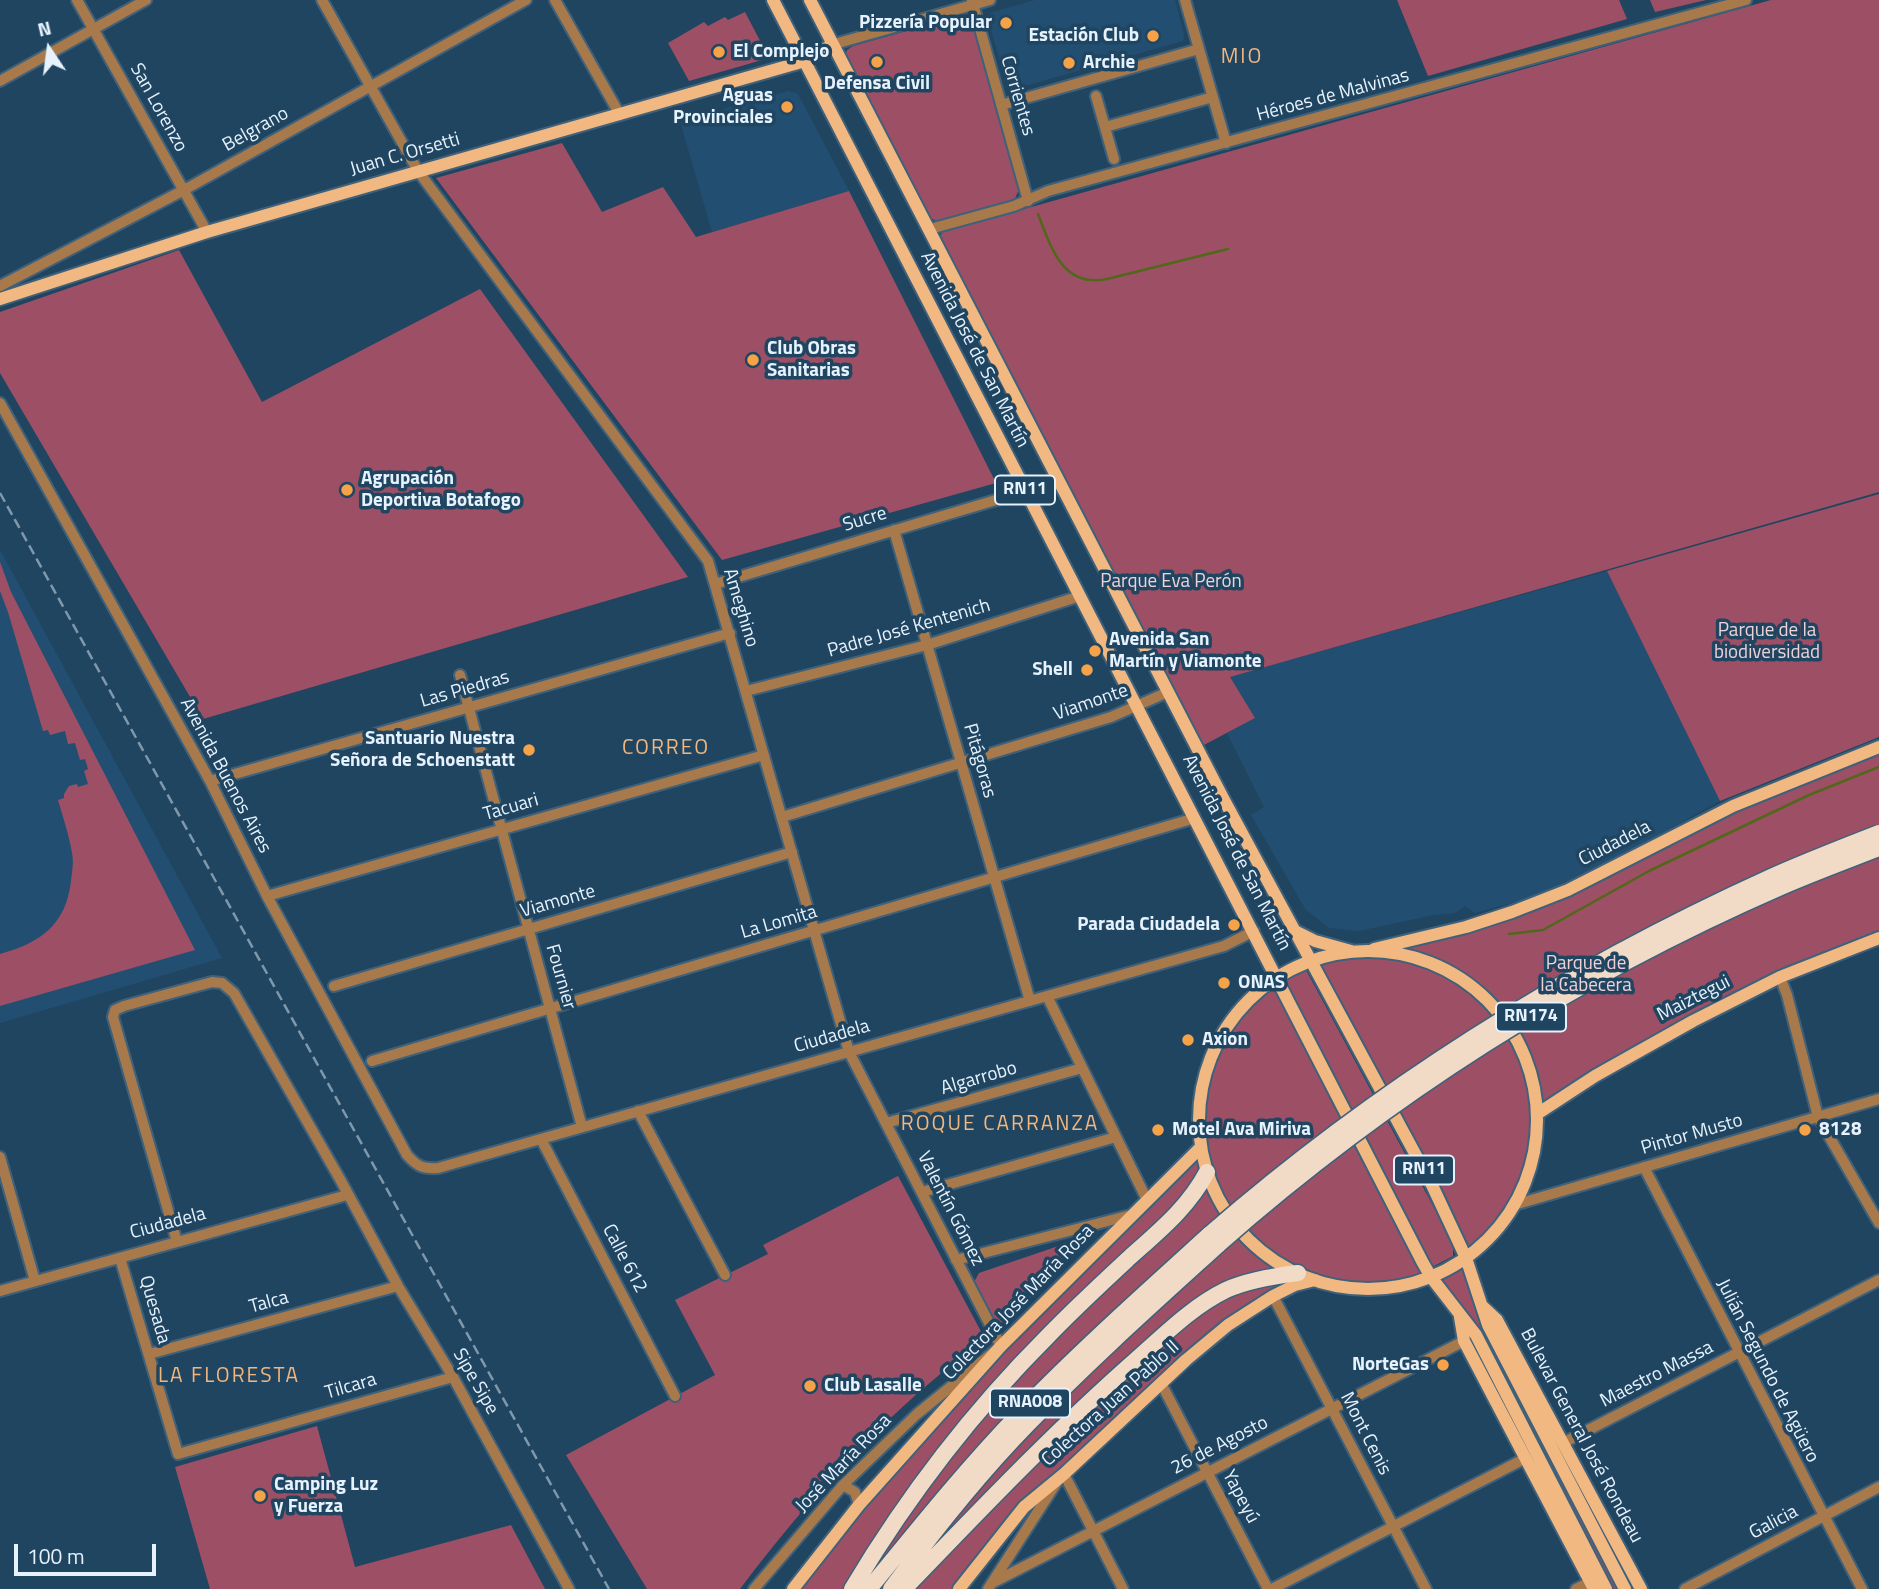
<!DOCTYPE html>
<html>
<head>
<meta charset="utf-8">
<style>
  body { margin:0 }
  #map { position:relative; width:1879px; height:1589px; overflow:hidden; background:#204561; font-family:"Titillium Web",sans-serif }
  canvas { display:block }
  .north { position:absolute; left:14px; top:14px; width:70px; height:70px; -webkit-text-stroke:5px #204561; paint-order:stroke; rotate:347deg; font-size:19px; font-weight:700; line-height:28px; text-align:center; color:#e6f2fd }
  .north::after { content:''; display:block; margin:auto; width:24px; height:32px; background:#e6f2fd; clip-path:polygon(50% 0,100% 100%,50% 72%,0 100%) }
  .scale { position:absolute; left:14px; top:1544px; width:142px; height:32px; box-sizing:border-box; border:4px solid #e6f2fd; border-top:0; padding-left:9px; font-size:21px; line-height:24px; white-space:nowrap; color:#e6f2fd; -webkit-text-stroke:5px #204561; paint-order:stroke }
</style>
</head>
<body>
<div id="map">
<canvas width="1879" height="1589"></canvas>
<div class="north">N</div>
<div class="scale">100 m</div>
</div>
<script>
const ctx = document.querySelector('canvas').getContext('2d');
ctx.lineJoin = 'round';
function fill(path, color) { ctx.fillStyle = color; ctx.fill(path, 'evenodd'); }
function stroke(path, color, width, dash) { ctx.strokeStyle = color; ctx.lineWidth = width; ctx.lineCap = dash ? 'butt' : 'round'; ctx.setLineDash(dash || []); ctx.stroke(path); }
function write(font, color, halo, rows, align = 'center') {
  ctx.font = font + ' "Titillium Web",sans-serif'; ctx.lineWidth = 7; ctx.setLineDash([]); ctx.textBaseline = 'middle'; ctx.strokeStyle = halo; ctx.fillStyle = color; for (const [text, x, y, turn = 0] of rows) {
    ctx.save(); ctx.translate(x, y); ctx.rotate((+turn || 0) * Math.PI / 180); ctx.textAlign = isNaN(turn) ? turn : align; if (halo) ctx.strokeText(text, 0, 0); ctx.fillText(text, 0, 0); ctx.restore();
  }
}
fill(new Path2D(`
  M1035,0H1175L1184,34L1183,41L1014,89L1005,77L987,18L990,13Z
  M789,91L798,94L849,191L712,232L680,121Z
  M0,550L222,958L0,1023Z
  M1607,571L1720,801L1640,845L1537,896L1475,913L1465,906L1455,913L1433,915L1359,931L1329,928L1306,910L1251,815L1264,807L1227,733L1255,718L1229,677Z`), '#224f71');
fill(new Path2D(`
  M1397,0H1619L1627,19L1428,76Z
  M1650,0H1706L1655,12Z
  M1771,0H1879V492L1230,677L1255,718L1202,746L1130,609L940,238L942,232Z
  M745,12L769,58L689,81L668,43L704,22L708,26L725,17L728,20Z
  M960,16L971,17L973,21L1020,187L1014,201L937,221L928,217L845,56L847,50L853,46Z
  M562,143L602,212L663,187L696,237L849,191L996,483L722,560L436,178Z
  M179,250L262,402L480,289L688,577L203,719L0,373V312Z
  M1879,494V737L1720,801L1607,571Z
  M0,562L11,592L195,950L0,1006V954C40,943 66,925 71,881C72,872 74,862 72,853C69,835 63,817 58,800L64,798V794L69,786L77,784L78,787L88,784L84,771L88,769L85,759L80,760L75,743L68,744L65,731L50,735L48,730L43,731L8,612L0,591Z
  M1879,747V938L1780,977L1537,1113C1537,1173 1511,1220 1466,1258L1482,1306L1641,1589H1594L1464,1341L1459,1314L1431,1277C1395,1296 1353,1289 1315,1280L1228,1325L1024,1507L959,1589H793L910,1447L1201,1148C1193,1074 1219,1021 1278,978L1432,1277L1465,1258L1310,962L1466,927L1512,912L1733,806Z
  M1306,970L1453,1243V1256L1434,1266L1427,1260L1286,983L1285,979Z
  M898,1176L985,1339C893,1406 808,1498 740,1589H647L566,1455L715,1375L675,1300L768,1254L763,1245Z
  M1085,1237L1089,1238V1241L999,1328L996,1327L974,1282L979,1273Z
  M317,1426L355,1567L511,1525L545,1589H210L175,1467Z`), '#9d5065');
stroke(new Path2D(`
  M1038,214C1051,247 1062,288 1107,279L1228,249
  M1509,934L1543,930L1649,871L1809,795L1879,767`), '#51671a', 2.5);
const minor = new Path2D(`
  M77,0L207,232
  M322,0L418,171L708,561L849,1052L1001,1346L917,1414L843,1485L754,1589
  M555,0L620,115
  M972,0L1028,201
  M1185,0L1226,143
  M831,45L990,0
  M0,81L146,0
  M1096,96L1114,159
  M1001,105L1199,49
  M1105,127L1213,97
  M930,229L1014,206L1048,191L1746,0
  M0,286L184,190L526,0
  M0,403L210,781L267,896L407,1155C417,1166 422,1169 438,1168L1224,946L1254,931
  M894,530L1030,1001
  M715,584L1026,491
  M460,675L582,1127
  M746,691L927,645L1080,596
  M210,781L730,633
  M782,817L1111,717L1168,692
  M267,896L764,755
  M1780,977L1787,995L1818,1117L1879,1223
  M334,986L792,852
  M1047,996L1147,1200
  M372,1061L1195,818
  M638,1111L725,1275
  M886,1123L1082,1068
  M541,1139L675,1396
  M0,1157L35,1281
  M1644,1167L1862,1589
  M922,1192L1116,1137
  M1514,1205L1879,1099
  M177,1242L113,1017L115,1010L124,1006L212,982L222,983L234,993L341,1181L398,1286L453,1377L569,1589
  M120,1258L178,1454L453,1377
  M956,1260L1131,1215
  M0,1291L347,1195
  M1273,1296L1426,1589
  M149,1354L398,1286
  M1162,1385L1268,1589
  M1563,1443L1879,1280
  M1064,1474L1123,1589
  M843,1485L855,1492L859,1505
  M992,1583L1464,1341
  M988,1589L1057,1482
  M1272,1589L1526,1458
  M1576,1589L1590,1582
  M1685,1589L1879,1487`);
const major = new Path2D(`
  M773,0C990,421 1209,841 1423,1263L1431,1277L1476,1335L1606,1589
  M810,0L1224,800L1432,1185L1466,1258L1488,1325L1625,1589
  M0,299L207,232L805,61L831,45
  M1295,931L1315,941L1351,951
  M1374,949L1466,927L1512,912L1568,890L1733,806L1879,747
  M1199 1120a169 169 0 1 1 338 0a169 169 0 1 1-338 0Z
  M1537,1114L1595,1076L1693,1021L1780,977L1879,938
  M1482,1306L1497,1320L1641,1589
  M1460,1317L1464,1341L1594,1589
  M793,1589L859,1505L1001,1346L1201,1147
  M959,1589L1024,1507L1064,1474L1186,1360L1228,1325L1273,1296L1295,1285L1315,1280`);
const highway = new Path2D(`
  M852,1589C907,1497 972,1412 1048,1336C1074,1309 1101,1284 1129,1258C1159,1231 1188,1208 1207,1172
  M869,1589C918,1529 966,1469 1019,1414C1080,1351 1145,1293 1210,1234
  M891,1589C933,1532 978,1475 1028,1424C1089,1361 1154,1303 1219,1244
  M904,1589C980,1510 1056,1430 1138,1358C1165,1334 1193,1306 1226,1290C1248,1280 1274,1276 1298,1273`);
stroke(minor, '#40617a', 14);
stroke(major, '#40617a', 16);
stroke(highway, '#40617a', 19);
stroke(minor, '#a8794b', 10);
stroke(major, '#f2b882', 12);
stroke(highway, '#f2dbc6', 16);
stroke(new Path2D(`
  M0,493L609,1589`), '#7f98ac', 2.5, [10, 5]);
const highwayBridge = new Path2D(`
  M1210,1234C1379,1087 1568,969 1771,877C1807,861 1843,847 1879,833
  M1219,1244C1386,1097 1577,976 1781,887C1813,873 1846,861 1879,848`);
stroke(highwayBridge, '#40617a', 19, []);
stroke(highwayBridge, '#f2dbc6', 16);
for (const [x, y, r, color] of [
  [1006,23,7,"#f6a248"],
  [1153,36,7,"#f6a248"],
  [719,52,7,"#f6a248"],
  [877,62,7,"#f6a248"],
  [1069,63,7,"#f6a248"],
  [787,107,7,"#f6a248"],
  [753,360,7,"#f6a248"],
  [347,490,7,"#f6a248"],
  [1095,651,7,"#f6a248"],
  [1087,670,7,"#f6a248"],
  [529,750,7,"#f6a248"],
  [1234,925,7,"#f6a248"],
  [1224,983,7,"#f6a248"],
  [1188,1040,7,"#f6a248"],
  [1158,1130,7,"#f6a248"],
  [1805,1130,7,"#f6a248"],
  [1443,1365,7,"#f6a248"],
  [810,1386,7,"#f6a248"],
  [260,1496,7,"#f6a248"]
]) { const dot = new Path2D(); dot.arc(x, y, r, 0, 2 * Math.PI); ctx.fillStyle = color; ctx.fill(dot); stroke(dot, '#204561', 2.5); }
for (const [x, y, w] of [
  [1025,490,60],
  [1531,1017,70],
  [1424,1170,60],
  [1030,1403,80]
]) { const box = new Path2D(); box.roundRect(x - w / 2, y - 14.5, w, 29, 5); ctx.fillStyle = '#204561'; ctx.fill(box); stroke(box, '#e6f2fd', 2); }
write('bold 18px', '#e6f2fd', null, [
  ["RN11",1025,490],
  ["RN174",1531,1017],
  ["RN11",1424,1170],
  ["RNA008",1030,1403]
]);
write('bold 19px', '#e6f2fd', '#204561', [
  ["Pizzería Popular",992,23,"right"],
  ["Estación Club",1139,36,"right"],
  ["El Complejo",733,52],
  ["Archie",1083,63],
  ["Defensa Civil",877,84,"center"],
  ["Aguas",773,96,"right"],
  ["Provinciales",773,118,"right"],
  ["Club Obras",767,349],
  ["Sanitarias",767,371],
  ["Agrupación",361,479],
  ["Deportiva Botafogo",361,501],
  ["Avenida San",1109,640],
  ["Martín y Viamonte",1109,662],
  ["Shell",1073,670,"right"],
  ["Santuario Nuestra",515,739,"right"],
  ["Señora de Schoenstatt",515,761,"right"],
  ["Parada Ciudadela",1220,925,"right"],
  ["ONAS",1238,983],
  ["Axion",1202,1040],
  ["Motel Ava Miriva",1172,1130],
  ["8128",1819,1130],
  ["NorteGas",1429,1365,"right"],
  ["Club Lasalle",824,1386],
  ["Camping Luz",274,1485],
  ["y Fuerza",274,1507]
], 'left');
write('19px', '#e6f2fd', '#204561', [
  ["Corrientes",1017,96,74],
  ["Héroes de Malvinas",1333,96,-15],
  ["San Lorenzo",158,108,61],
  ["Belgrano",256,130,-29],
  ["Juan C. Orsetti",405,155,-16],
  ["Avenida José de San Martín",974,350,63],
  ["Sucre",865,520,-17],
  ["Ameghino",740,608,73],
  ["Padre José Kentenich",909,629,-16],
  ["Las Piedras",465,690,-16],
  ["Viamonte",1091,703,-19],
  ["Pitágoras",979,761,74],
  ["Avenida Buenos Aires",225,776,62],
  ["Tacuari",511,808,-16],
  ["Ciudadela",1615,844,-27],
  ["Avenida José de San Martín",1236,853,63],
  ["Viamonte",558,902,-16],
  ["La Lomita",779,923,-16],
  ["Fournier",560,977,74],
  ["Maiztegui",1694,999,-27],
  ["Ciudadela",832,1037,-16],
  ["Algarrobo",979,1079,-16],
  ["Pintor Musto",1692,1135,-16],
  ["Valentín Gómez",950,1209,63],
  ["Ciudadela",168,1224,-15],
  ["Calle 612",624,1259,62],
  ["Talca",269,1303,-15],
  ["Colectora José María Rosa",1019,1303,-46],
  ["Quesada",154,1310,74],
  ["Julián Segundo de Agüero",1767,1371,63],
  ["Maestro Massa",1657,1375,-27],
  ["Sipe Sipe",475,1382,60],
  ["Tilcara",351,1387,-16],
  ["Colectora Juan Pablo II",1111,1404,-42],
  ["Mont Cenis",1365,1434,63],
  ["Bulevar General José Rondeau",1581,1436,62],
  ["26 de Agosto",1220,1446,-27],
  ["José María Rosa",844,1464,-46],
  ["Yapeyú",1240,1497,62],
  ["Galicia",1774,1523,-28]
]);
write('19px', '#eed2d8', '#204561', [
  ["Parque Eva Perón",1171,582],
  ["Parque de la",1767,631],
  ["biodiversidad",1767,653],
  ["Parque de",1586,964],
  ["la Cabecera",1586,986]
]);
ctx.letterSpacing = '2px';
write('21px', '#f2b67e', '#204561', [
  ["MIO",1242,58],
  ["CORREO",666,749],
  ["ROQUE CARRANZA",1000,1125],
  ["LA FLORESTA",229,1377]
]);
ctx.letterSpacing = '0px';
</script>
</body>
</html>
